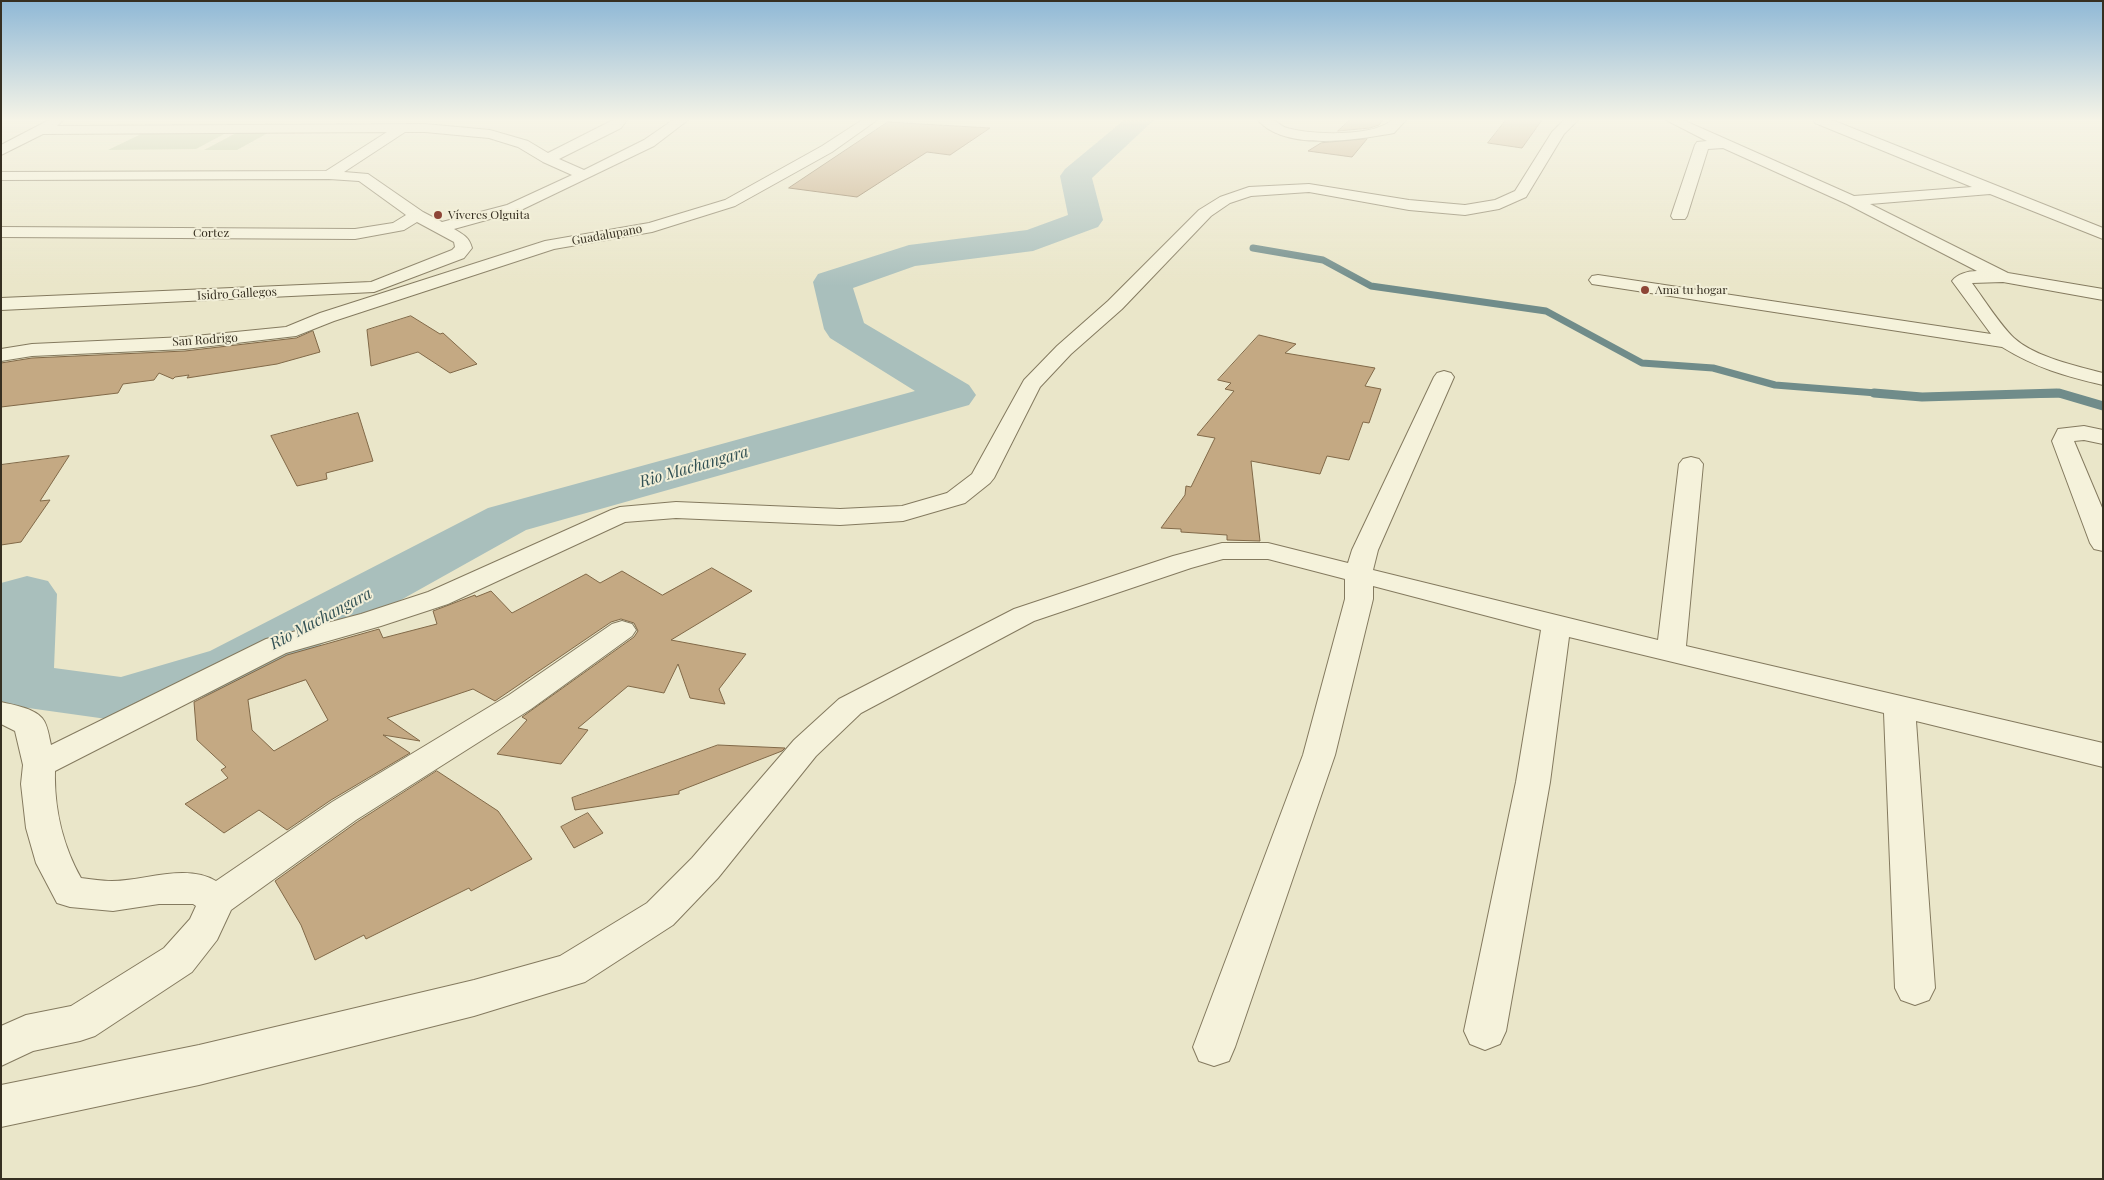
<!DOCTYPE html>
<html>
<head>
<meta charset="utf-8">
<style>
  body { margin:0 }
  #map { position:relative; width:2104px; height:1180px; overflow:hidden; background:#eae6c9; font-family:"Playfair Display",serif }
  canvas { display:block }
  .frame { position:absolute; inset:0; border:2px solid #362f21; pointer-events:none }
</style>
</head>
<body>
<div id="map">
<canvas width="2104" height="1180"></canvas>
<div class="frame"></div>
</div>
<script>
const ctx = document.querySelector('canvas').getContext('2d');
ctx.lineJoin = 'round';
function fill(path, color) { ctx.fillStyle = color; ctx.fill(path, 'evenodd'); }
function stroke(path, color, width, dash) { ctx.strokeStyle = color; ctx.lineWidth = width; ctx.lineCap = dash ? 'butt' : 'round'; ctx.setLineDash(dash || []); ctx.stroke(path); }
function write(font, color, halo, rows, align = 'center') {
  ctx.font = font + ' "Playfair Display",serif'; ctx.lineWidth = 4; ctx.setLineDash([]); ctx.textBaseline = 'middle'; ctx.strokeStyle = halo; ctx.fillStyle = color; for (const [text, x, y, turn = 0] of rows) {
    ctx.save(); ctx.translate(x, y); ctx.rotate((+turn || 0) * Math.PI / 180); ctx.textAlign = isNaN(turn) ? turn : align; if (halo) ctx.strokeText(text, 0, 0); ctx.fillText(text, 0, 0); ctx.restore();
  }
}
fill(new Path2D(`
  M226,133L196,149L108,150L141,134Z
  M236,133H268L237,150H204Z`), '#bbc79e');
stroke(new Path2D(`
  M1253,248L1323,260L1371,286L1546,311L1642,363L1713,368L1775,385L1889,394
  M2014,394H2063`), '#708c8a', 7);
stroke(new Path2D(`
  M1874,393L1922,397L2057,393
  M2059,393L2103,406`), '#708c8a', 9);
fill(new Path2D(`
  M1124,120H1154L1092,178L1103,220L1098,227L1033,251L915,266L853,288L864,323L969,385L976,395L969,405L526,530L256,681L121,721L21,707L1,701V583L27,576L48,581L57,594L54,668L121,677L210,651L488,508L915,391L830,338L824,329L813,282L818,274L909,245L1027,230L1068,215L1060,176L1065,169Z`), '#a9bfbc');
const building = new Path2D(`
  M1350,120H1383L1379,125L1370,128L1338,131Z
  M1506,120H1542L1522,148L1488,143Z
  M888,122L990,128L950,155L927,152L857,197L789,188Z
  M1367,139L1352,157L1308,151L1321,143Z
  M411,316L440,334L443,333L477,364L450,373L418,352L371,366L367,330Z
  M313,331L320,352L277,364L187,378L189,375L175,377L173,379L159,373L154,380L123,384L118,393L1,407V363L32,358L185,351L296,338Z
  M1259,335L1296,344L1285,353L1375,368L1365,386L1381,389L1369,423L1363,422L1349,460L1327,456L1320,474L1251,461L1260,541L1227,540V535L1181,532V529L1161,528L1185,495L1186,486L1191,487L1215,438L1197,435L1234,391L1225,389L1231,383L1218,380Z
  M358,413L373,461L326,473L327,479L297,486L271,436Z
  M69,456L40,501L50,500L21,542L1,545V465Z
  M712,568L752,591L671,640L746,654L719,689L725,704L690,698L678,664L664,693L628,686L578,728L588,730L561,764L497,754L527,720L522,717L634,637L638,631L634,623L621,619L611,622L495,701L473,689L387,718L420,741L383,735L410,753L331,800L287,830L259,810L224,833L185,804L228,778L221,770L226,767L197,740L194,702L287,655L379,629L383,638L437,624L433,611L475,595L476,597L491,591L512,613L586,574L600,583L622,571L662,595ZM306,680L328,720L274,751L252,730L248,700Z
  M718,745L785,748L782,751L679,791V794L575,810L572,798Z
  M437,771L498,811L532,859L471,891L469,888L366,939L364,935L315,960L301,925L275,881L357,822Z
  M588,813L603,833L574,848L561,827Z`);
fill(building, '#c4a983');
stroke(building, '#816948', 1);
const minor = new Path2D(`
  M49,120H63L57,126L425,124L490,130L528,141L548,153L613,120H627L621,128L559,159L584,170L644,140L673,120H688L654,146L519,211L454,229C464,235 469,237 472,248L464,258L374,292L1,310V298L371,282L452,250L455,247L454,242L417,222L404,230L355,239L1,237V227L355,229L393,223L406,215L359,181L329,179L1,180V172L326,171L387,132L43,134L1,155V145ZM405,132H425L489,138L518,147L543,162L572,175L507,205L442,222L423,212L368,174L344,172Z
  M862,120H877L832,152L735,206L652,232L554,249L334,321L296,336L185,349L32,356L1,361V349L32,344L185,337L286,327L320,313L545,241L649,223L725,200L822,146Z
  M1258,120C1262,120 1269,119 1273,120C1278,122 1282,127 1287,128C1311,135 1373,137 1392,120H1406L1394,133L1389,134C1354,140 1284,151 1258,120Z
  M1564,120H1578L1564,134L1526,197L1499,209L1465,215L1409,210L1309,192L1251,196L1230,203L1211,216L1122,309L1071,354L1040,387L994,478L990,483L965,503L903,521L840,525L676,518L625,522L448,604L381,626L286,653L55,771C54,808 63,846 81,878C91,879 102,881 112,881C144,881 186,863 216,881L332,802L509,695L612,624L622,621L632,624L636,630L632,636L531,709L356,820L231,910L217,940L192,972L95,1036L80,1041L33,1051L1,1066V1026L26,1015L71,1006L164,948L190,919L196,906L193,904H159L113,911L70,907L57,903L36,863L26,828L21,784L23,765L15,731L1,724V702C14,705 33,708 42,718C48,725 49,737 51,745L266,639L361,614L428,592L611,510L620,507L676,502L840,509L902,506L947,493L972,474L1024,380L1057,346L1108,301L1199,210L1220,197L1249,187L1309,184L1409,200L1465,205L1495,200L1515,191L1552,132Z
  M1666,120H1683L1854,196L1972,187L1815,123L1814,120H1832L2103,228V239L1990,194L1870,204L2008,273L2103,289V300L2003,282L1972,283C1983,298 2001,326 2014,338C2035,357 2076,366 2103,373V385C2065,376 2036,368 2002,347L1592,284L1589,280L1592,276L1598,275L1991,334L1952,281C1957,274 1968,271 1977,271L1847,204L1723,148L1708,149L1687,216L1685,219H1673L1671,216L1695,145L1697,142L1707,141Z
  M1444,371L1451,373L1454,377L1378,550L1373,570L1658,640L1679,464L1683,459L1691,457L1699,459L1703,464L1686,646L2103,743V767L1916,721L1935,988L1929,1000L1915,1005L1901,1000L1895,988L1884,713L1569,637L1550,782L1506,1031L1500,1044L1485,1050L1470,1044L1464,1031L1516,782L1541,630L1373,586V599L1335,755L1235,1047L1229,1061L1214,1066L1199,1061L1193,1047L1303,755L1345,599V579L1268,559H1223L1191,568L1034,621L861,713L816,756L718,878L673,925L585,982L474,1016L199,1085L1,1127V1085L199,1045L474,980L560,956L647,903L692,858L794,740L839,699L1014,609L1173,556L1222,543H1268L1348,563L1352,550L1434,377L1437,373Z
  M2084,426L2103,430V444L2084,440L2074,441L2103,510V551L2094,549L2090,543L2052,441L2058,429Z`);
stroke(minor, '#847a5f', 2);
fill(minor, '#f5f2db');
const sky = ctx.createLinearGradient(0, 0, 0, 286);
sky.addColorStop(0, '#8fb8d6');
sky.addColorStop(0.42, '#f6f4e7');
sky.addColorStop(1, '#f6f4e700');
ctx.fillStyle = sky;
ctx.fillRect(0, 0, 2104, 286);
for (const [x, y, r, color] of [
  [438,215,5,"#8d4536"],
  [1645,290,5,"#8d4536"]
]) { const dot = new Path2D(); dot.arc(x, y, r, 0, 2 * Math.PI); ctx.fillStyle = color; ctx.fill(dot); stroke(dot, '#f2efd8', 2); }
write('12px', '#362f21', '#f2efd8', [
  ["Víveres Olguita",448,215],
  ["Ama tu hogar",1655,290]
], 'left');
write('12px', '#362f21', '#f2efd8', [
  ["Cortez",211,233],
  ["Guadalupano",607,235,-10],
  ["Isidro Gallegos",237,294,-3],
  ["San Rodrigo",205,340,-4]
]);
write('italic 16px', '#325154', '#f2efd8', [
  ["Rio Machangara",694,467,-16],
  ["Rio Machangara",321,619,-28]
]);
</script>
</body>
</html>
